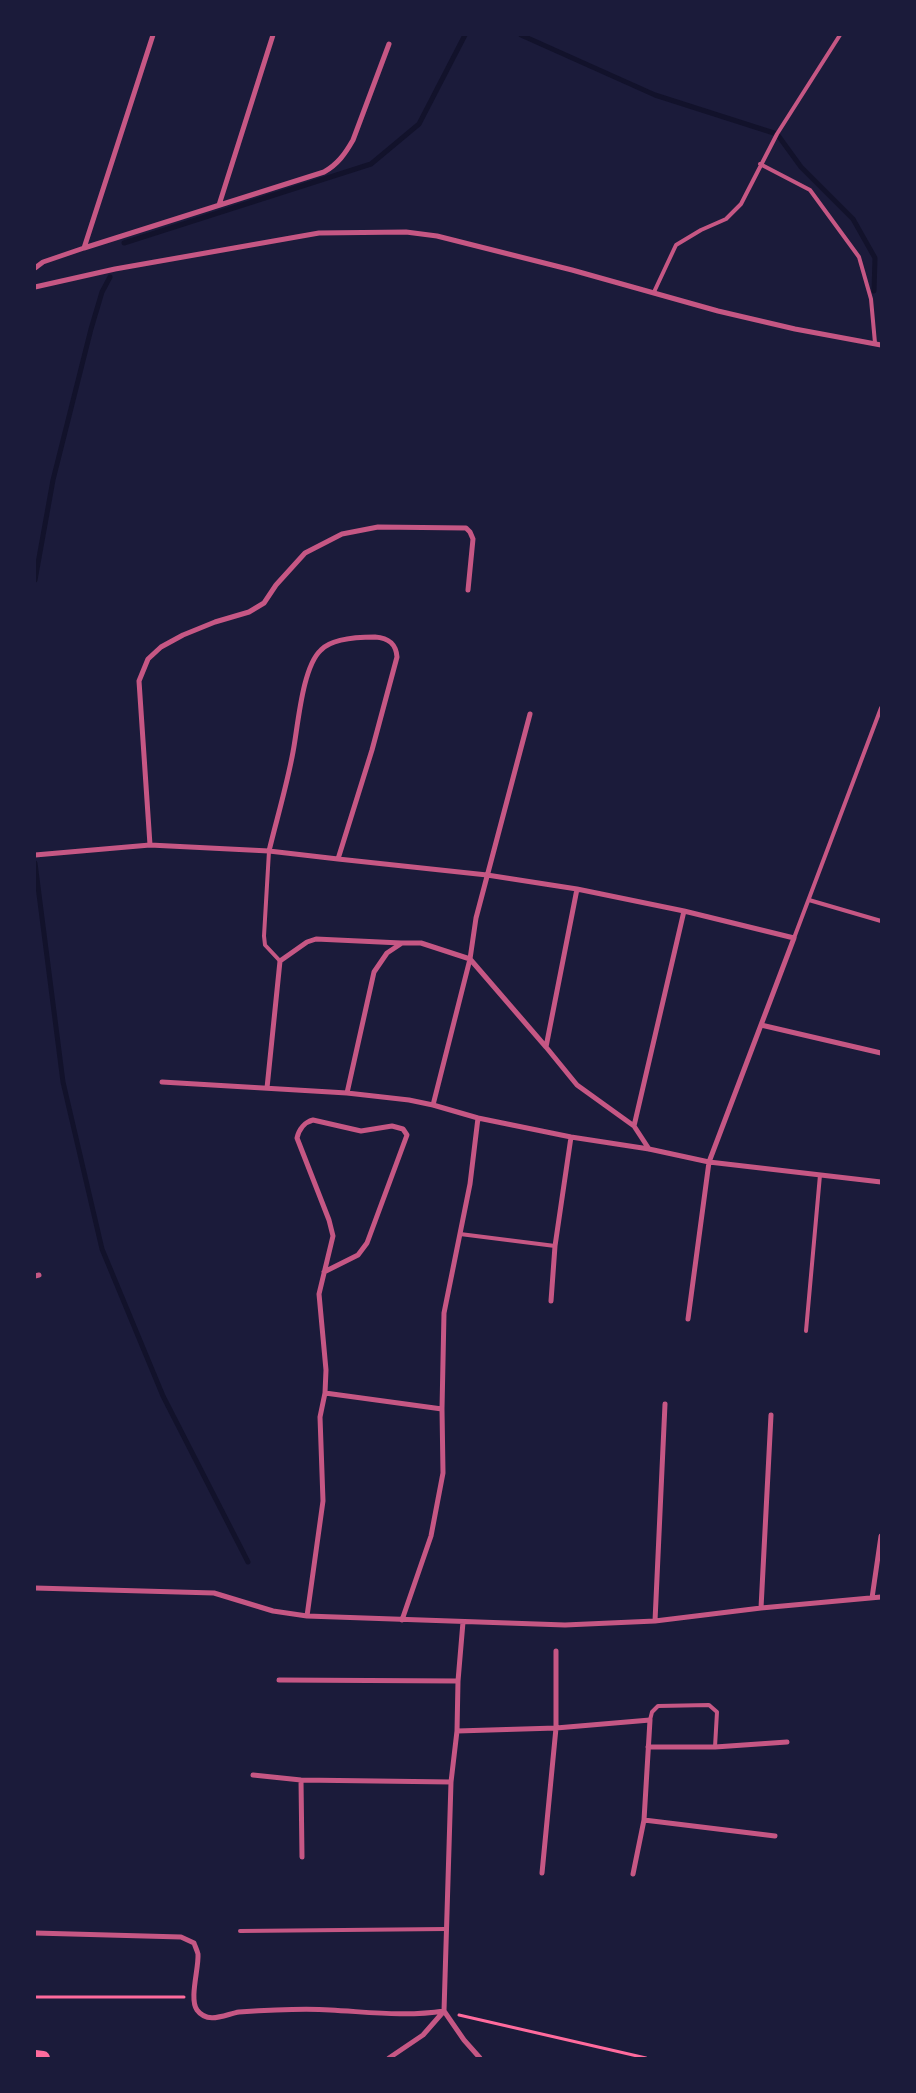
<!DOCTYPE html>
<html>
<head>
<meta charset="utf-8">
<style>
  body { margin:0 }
  #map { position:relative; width:916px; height:2093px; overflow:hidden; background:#1b1b3a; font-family:"Archivo Narrow",sans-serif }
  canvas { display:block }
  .frame { position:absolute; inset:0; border:36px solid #1b1b3a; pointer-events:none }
</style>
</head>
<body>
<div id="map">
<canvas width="916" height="2093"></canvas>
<div class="frame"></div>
</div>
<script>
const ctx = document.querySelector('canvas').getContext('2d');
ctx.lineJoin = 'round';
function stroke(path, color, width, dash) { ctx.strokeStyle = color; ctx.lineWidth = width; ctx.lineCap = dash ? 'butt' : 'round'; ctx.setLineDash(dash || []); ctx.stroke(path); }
stroke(new Path2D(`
  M521,35L655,95L777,134L801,167L853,219L875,258L874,291
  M124,243L371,164L419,124L465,35
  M35,580L53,480L91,329L102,292L110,277
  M35,863L63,1082L102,1249L163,1396L248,1562`), '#12122b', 5);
stroke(new Path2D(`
  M35,1997H184
  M459,2015L646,2058`), '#ff6b9d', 3);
stroke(new Path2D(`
  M760,164L810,190L859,257L871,299L875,343
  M654,292L676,245L701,230L726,219L741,204L777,134L840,35
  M269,851L264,936L265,945L280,961
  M809,900L881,921
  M794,938L881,708
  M460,1234L555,1246
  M806,1331L820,1175
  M650,1720L652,1712L658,1706L709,1705L717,1712L715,1747
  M240,1931L446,1929`), '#c65784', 4);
stroke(new Path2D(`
  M219,205L273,35
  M84,248L153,35
  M35,268L43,262L84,248L324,172C338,164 345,154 353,140L389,44
  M35,287L115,269L319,233L406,232L437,236L572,270L718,311L795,329L881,345
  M150,845L139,681L148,659L161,647L183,635L215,622L249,612L264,603L276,585L305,553L342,534L378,527L466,528L470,532L473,539L468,590
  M269,851C277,818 287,785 293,752C298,727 302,667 321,650C332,638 360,637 375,637C389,638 396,644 397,657L372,750L338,859
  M35,855L150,845L269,851L338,859L487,875L577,889L684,911L794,938L709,1162L688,1319
  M577,889L546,1047L577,1085L634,1126
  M761,1025L881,1053
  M162,1082L347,1093L409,1100L433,1105L478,1118L571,1137L649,1149L709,1162L881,1182
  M267,1088L280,961L307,942L316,939L401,943
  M347,1093L374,972L387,953L402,943H421L470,959L546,1047
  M433,1105L470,959L476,918L530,714
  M649,1149L634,1126L684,911
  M35,1276L39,1275
  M551,1301L555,1246L571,1137
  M325,1393L442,1409L443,1473L431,1536L402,1620
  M442,1409L444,1313L470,1184L478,1118
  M35,1588L214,1593L273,1611L307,1616L565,1625L655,1621L761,1608L881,1597
  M872,1598L881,1536
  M761,1608L771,1415
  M307,1616L323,1501L320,1417L325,1393L326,1370L319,1294L333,1236L329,1220L297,1138C299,1129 305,1122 313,1120L361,1131L392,1126L403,1129L407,1135L367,1243L358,1255L324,1272
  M655,1621L665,1404
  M279,1680L458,1681
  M457,1731L556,1728L650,1720L644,1820L633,1874
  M648,1747H715L787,1742
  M253,1775L301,1780L451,1782
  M301,1780L302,1857
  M644,1820L775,1836
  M542,1873L556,1728V1651
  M35,1933L181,1937L194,1943C195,1946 197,1950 198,1954C199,1968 189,1999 197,2010C208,2025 226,2014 239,2012C269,2010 301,2008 330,2010C369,2012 405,2017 444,2011
  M444,2011L464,2040L480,2058
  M389,2058L423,2035L444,2011L451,1782L457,1731L458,1681L463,1622`), '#c65784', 5);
stroke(new Path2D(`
  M35,2057L43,2058`), '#ff6b9d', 14);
</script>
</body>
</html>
